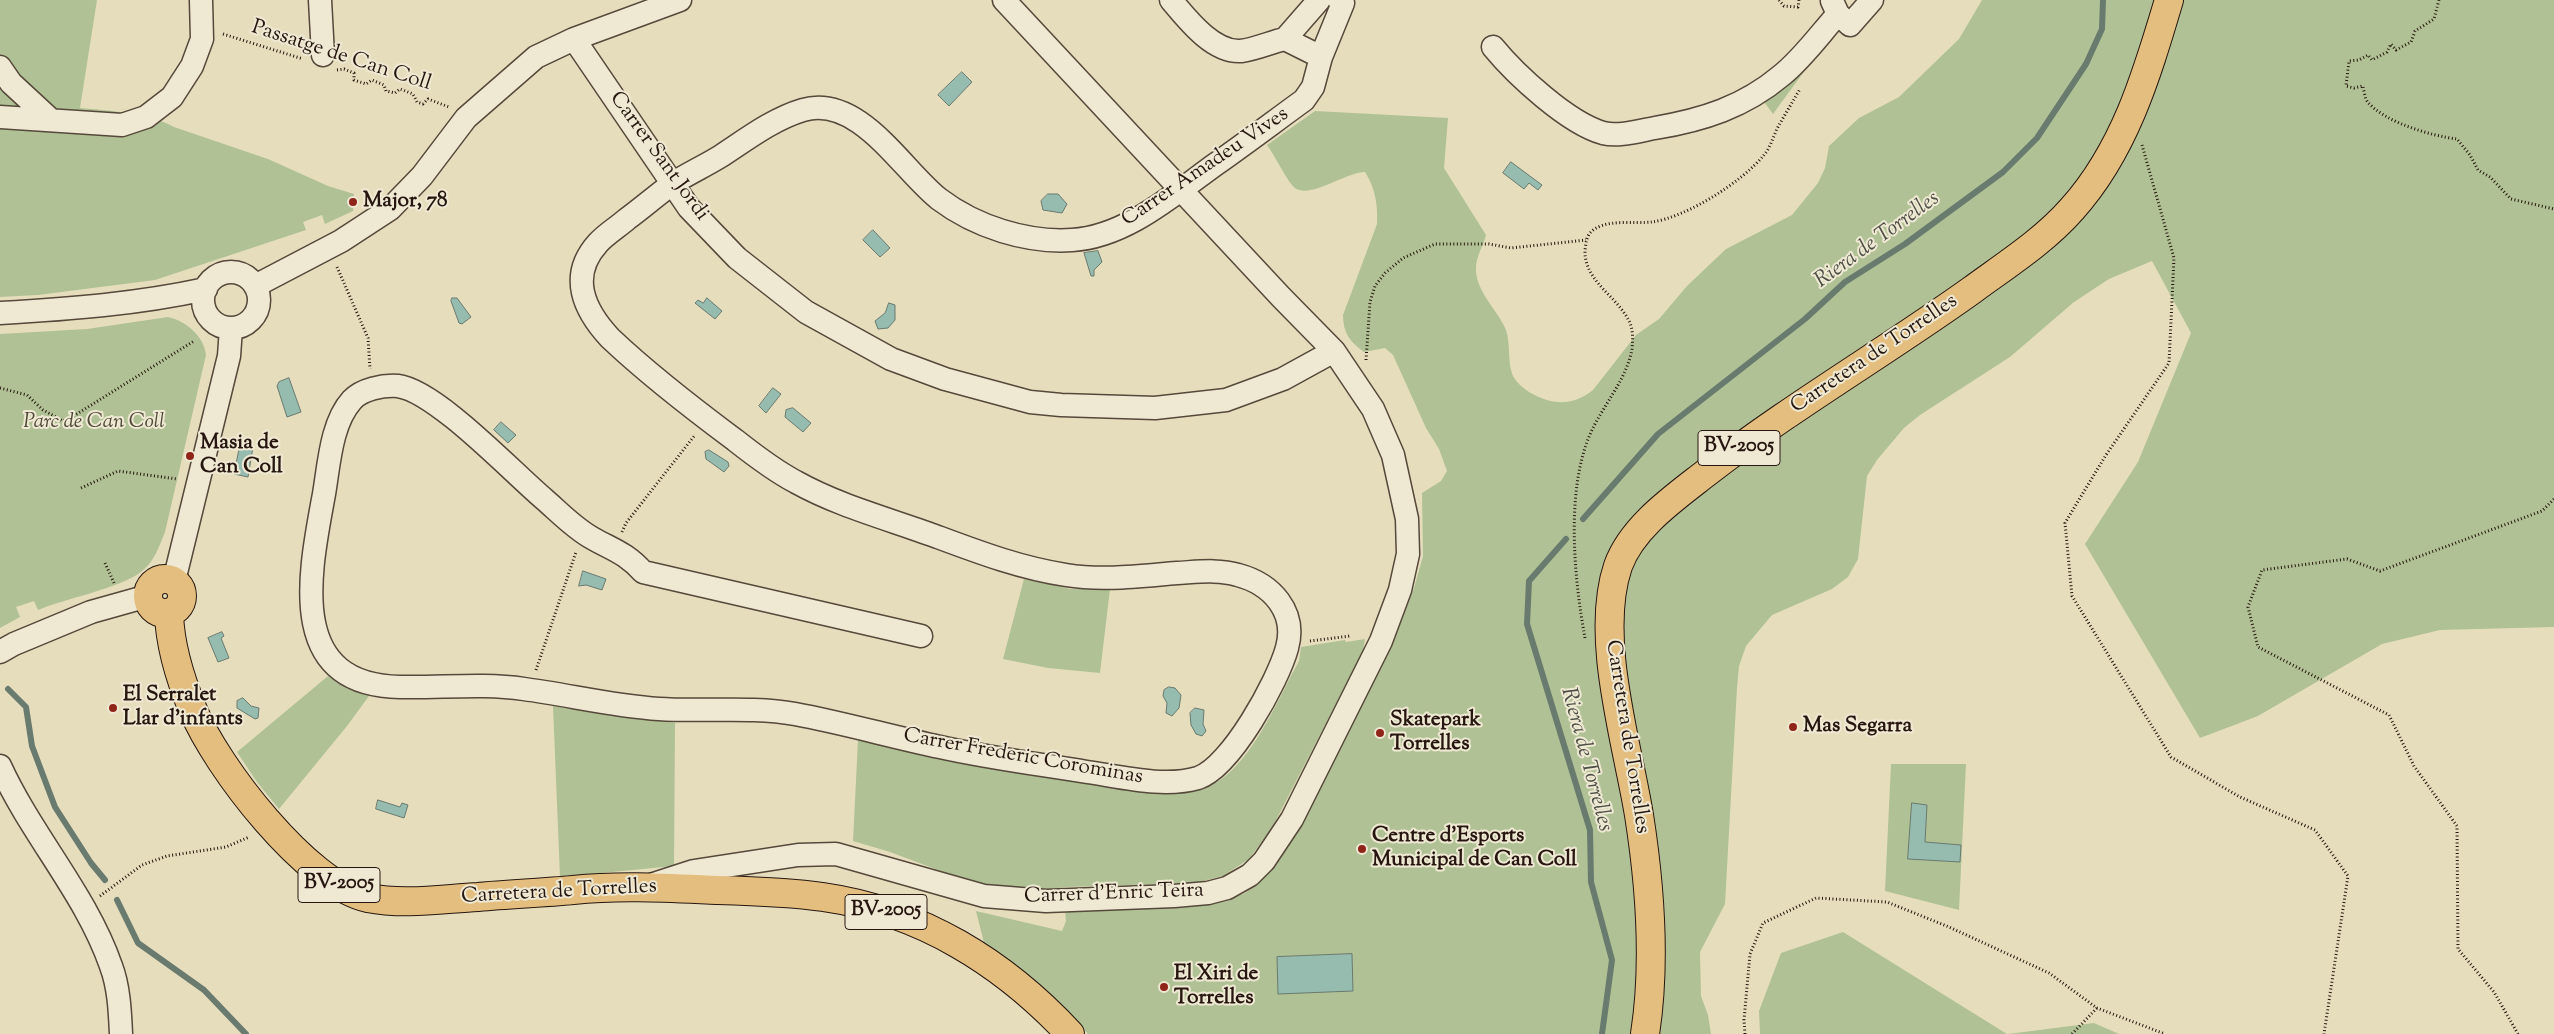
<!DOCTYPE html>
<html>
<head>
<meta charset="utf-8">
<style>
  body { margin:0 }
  canvas { display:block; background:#e6ddbd }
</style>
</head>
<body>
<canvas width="2554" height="1034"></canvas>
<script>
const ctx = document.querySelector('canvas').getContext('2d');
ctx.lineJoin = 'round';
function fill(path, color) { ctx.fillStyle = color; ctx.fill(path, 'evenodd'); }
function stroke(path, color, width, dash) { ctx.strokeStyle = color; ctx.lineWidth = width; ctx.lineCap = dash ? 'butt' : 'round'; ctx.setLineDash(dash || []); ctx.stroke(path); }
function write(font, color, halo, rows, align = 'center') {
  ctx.font = font + ' "Sorts Mill Goudy",serif'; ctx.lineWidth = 4; ctx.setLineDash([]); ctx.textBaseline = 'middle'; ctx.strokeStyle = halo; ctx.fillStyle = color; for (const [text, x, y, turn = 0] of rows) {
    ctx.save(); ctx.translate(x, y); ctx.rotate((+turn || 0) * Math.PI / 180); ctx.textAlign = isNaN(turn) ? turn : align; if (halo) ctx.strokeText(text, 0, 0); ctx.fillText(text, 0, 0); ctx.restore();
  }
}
fill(new Path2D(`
  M0,0H97L80,108C111,111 147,112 174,127L268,159L328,186L354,194L353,211L325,224L322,215L303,222L306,230L155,280L38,295L0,297Z
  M1982,0H2554V627L2440,630L2382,644L2258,716L2200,738L2085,544L2138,462L2191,333L2152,261L2109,279L2074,302L2010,357L1920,415L1904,428L1877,460L1867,476L1858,559L1848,577L1832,589L1772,615L1746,646L1739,666L1737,688L1725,904L1700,952L1701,996L1708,1015L1711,1034H1088L1068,1013L984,943L976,911L1062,931L1066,921L1065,910L1201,906L1227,901L1245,893L1273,869L1293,838L1340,750L1380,669L1414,588L1423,556L1422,493L1441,481L1447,471L1439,449L1426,428L1393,355L1385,348L1364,352C1350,342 1343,333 1343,315L1377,224C1378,204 1375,188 1365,172C1346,172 1311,199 1295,188C1288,183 1274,154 1267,145L1315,111L1448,118L1444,168L1486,235C1483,246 1476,257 1476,268C1475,291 1498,310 1506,330C1511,345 1507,362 1513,376C1517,383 1523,388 1529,392C1551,405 1572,407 1593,390L1636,335L1659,319L1687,286L1726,249L1792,215L1818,183L1825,168L1829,146L1859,118L1899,97L1959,39Z
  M1822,47L1773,114L1762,99Z
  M168,317C186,321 204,336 206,355L165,532C159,547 154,562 141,572C120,588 64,599 38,610L34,601L16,607L20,617L0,628V334L87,329Z
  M1024,579L1071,589H1110L1100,673L1048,668L1003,659Z
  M1365,639L1363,651L1272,828L1249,859L1223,876L1194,883L1067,887L1027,891L1008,890L954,876L890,852L853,841L858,740L956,762L1163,793C1178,793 1194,793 1208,787C1251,768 1277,700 1299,661L1301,647L1345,640L1346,642Z
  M328,676L346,688L369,696L347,726L279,809L257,782L237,752Z
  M553,706L675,723L674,866L560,877Z
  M1891,764H1966L1959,910L1885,891Z
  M1843,932L2007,1034H1760L1759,1011L1781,953Z
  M2094,1023L2119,1034H2008Z`), '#b0c295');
const water = new Path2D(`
  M962,72L972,82L949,106L938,95Z
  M1511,162L1542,185L1538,190L1529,183L1524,189L1503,173Z
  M1048,194H1058L1067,204L1062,213L1043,210L1041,201Z
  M873,230L890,248L880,257L863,240Z
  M1098,251L1102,262L1094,270V276H1091L1084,253Z
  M452,298H457L471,317L462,324L459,323L451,301Z
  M707,298L722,311L715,319L695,303L698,300L703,303Z
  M889,303L895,305V320L888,328L878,329L875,321L885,313Z
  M289,378L301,412L287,417L277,386L279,382Z
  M773,388L781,394L766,413L759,406Z
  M793,408L811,423L803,432L785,417L786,410Z
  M501,422L516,435L508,443L494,430Z
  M243,440L250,441L253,447L248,477L234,474L240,444Z
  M709,450L728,462L729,466L724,472L706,459L705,452Z
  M583,571L606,579L602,590L586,585L579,586Z
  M222,632L224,636L221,638L229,658L218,662L208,638Z
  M1169,687L1175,688L1181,695L1179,708L1172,716L1166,713L1167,703L1163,696L1164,690Z
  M243,698L251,706L259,708L258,718L255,719L237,708V701Z
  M1195,708L1204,710L1203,724L1206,731L1202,736L1196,734L1191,725L1190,713Z
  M378,800L400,807L402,803L408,805L404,818L376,809Z
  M1912,803L1927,805L1925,842L1961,845L1960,862L1908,859Z
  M1352,954L1353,991L1278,994L1277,957Z`);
fill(water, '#96bcaf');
stroke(water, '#697a6f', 1);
stroke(new Path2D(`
  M1583,519L1658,434L1805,319L1845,282L1905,244L2003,172L2037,138L2086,64L2102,29L2103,0
  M1566,539L1529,581L1527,624L1590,830L1591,882L1612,960L1602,1034
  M8,689L26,707L32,746L55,807L91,863L105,880
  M117,900L138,943L204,990L246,1034`), '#697a6f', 6);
const minor = new Path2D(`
  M320,0L323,55
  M1171,0C1187,19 1213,53 1241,51C1256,49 1271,42 1285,39
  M1832,1L1838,14L1850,25L1872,0
  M574,39L689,208L737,258L806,312L891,359L945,379L1030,402L1061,405L1155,408L1226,400L1283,379L1334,351
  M1285,39L1321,57L1343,3L1339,0
  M1285,39L1319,0
  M1493,47C1516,75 1568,123 1603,133C1619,137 1638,131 1655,128C1703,120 1744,107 1782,75C1803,58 1820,34 1838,14
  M0,67L11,83L51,120
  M0,117L122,125L146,117L172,97L192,66L202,39L201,0
  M203 300a28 28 0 1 1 56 0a28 28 0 1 1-56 0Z
  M255,286L341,241L390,209L422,176L466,118L536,57L574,39L680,0
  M0,313C70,309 137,304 206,289
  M174,581L229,356L231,328
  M921,636L643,572C626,553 613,550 592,538C574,528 559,512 544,499C512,472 436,391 398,386C383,385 362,389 352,400C331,423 329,465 324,494C310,571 284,685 400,687C441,688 483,683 524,689C569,695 613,706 659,709C703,712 752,706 795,714C844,723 892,737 940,747C989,758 1038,764 1087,772C1122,777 1164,788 1198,778C1231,767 1278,681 1287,648C1297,612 1272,584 1238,575C1219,569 1197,572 1177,573C1140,576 1103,581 1066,575C1020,568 978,552 935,536C889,519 839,506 796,482C775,471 754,455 735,440C692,408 649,375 610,338C584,310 568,276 598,243C606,234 618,227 627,219C642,208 657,195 672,184C687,174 705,166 721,156C747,139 773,119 803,110C859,94 902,170 939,199C976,227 1027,243 1072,240C1126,237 1174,194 1216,164C1246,143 1275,121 1304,100L1313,87L1321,57
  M0,652L14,644L91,612L148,596
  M0,766C32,836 86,894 111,966C119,987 120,1012 121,1034
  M654,884L694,871L798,855L836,854L984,896L1046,901L1174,896L1208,893L1227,888L1250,875L1264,861L1292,819L1381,641L1400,590L1408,554L1407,519L1393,455L1373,409L1334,351L1281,297L1004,0`);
const major = new Path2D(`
  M148 596a17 17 0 1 1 34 0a17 17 0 1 1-34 0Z
  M169,614C170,645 181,681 193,710C216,766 307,885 368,898C404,905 441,899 478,897C510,894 541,893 573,890C621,885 669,888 717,890C752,891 788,892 823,897C921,911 1004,963 1070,1034
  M1645,1034C1656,963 1650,885 1639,815C1627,742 1594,637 1618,566C1632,527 1674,498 1706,473C1791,407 1884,353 1972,290C2006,265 2044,241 2072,209C2125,150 2147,74 2169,0`);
stroke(minor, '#56483a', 25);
stroke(major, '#26160f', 30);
stroke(new Path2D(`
  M1779,0L1784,6L1798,7L1799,0
  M2439,0L2434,19L2415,31L2411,42L2396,50L2391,44L2387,52L2372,60L2368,55L2359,60L2349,61L2346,86L2354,88L2363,86C2364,91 2365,98 2367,101C2383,122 2432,136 2457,139L2470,155L2478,170L2490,177L2511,199L2554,209
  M223,34L303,59
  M337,70L344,69L354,73V80L366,84L372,80L384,85L386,91L395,93L400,89L413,94L417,102L423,104L428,99L449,107
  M2142,145L2174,258L2169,363L2106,455L2065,523L2072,596L2171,757L2240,797L2315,830L2348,876L2324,1034
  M337,267L368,338L370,369
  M1366,360L1370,302L1375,286L1385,273L1403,258L1435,244H1489L1511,248L1586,240
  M0,388L27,395L43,410L63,421L72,417L194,341
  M81,488L118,471L177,479
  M622,532L626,523L695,435
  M105,563L114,583
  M1585,638C1574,578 1565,487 1592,430C1605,403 1627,378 1632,349C1633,340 1633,331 1630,323C1618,296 1584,282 1585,250C1586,244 1586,238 1590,233C1603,218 1635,224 1652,222C1687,217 1742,182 1764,155C1771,147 1774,134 1779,125C1786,113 1793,101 1800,89
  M1310,641L1350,636
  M536,670L576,552
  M100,896L142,865L167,856L226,847L249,837
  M1745,1034L1744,1020L1750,954L1763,923L1816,898L1887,902L1949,927L2049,973L2097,1008L2165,1034
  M2072,1034L2097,1008
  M2518,1034L2494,992L2458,949L2457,826L2414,766L2389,715L2258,647L2248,607L2262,570L2347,559L2380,571L2542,511L2554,499`), '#26160f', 3, [1, 2.5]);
stroke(minor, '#efe9d4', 22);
stroke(major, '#e3be7e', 28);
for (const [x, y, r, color] of [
  [353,202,5,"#8f2418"],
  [190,456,5,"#8f2418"],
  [113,708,5,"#8f2418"],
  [1793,727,5,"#8f2418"],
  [1380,733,5,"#8f2418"],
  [1362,849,5,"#8f2418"],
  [1164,987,5,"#8f2418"]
]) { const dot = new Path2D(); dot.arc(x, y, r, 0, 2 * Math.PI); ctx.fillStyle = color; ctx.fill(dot); stroke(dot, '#efe9d4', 2); }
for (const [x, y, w] of [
  [1739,448,82],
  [339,885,82],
  [886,912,82]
]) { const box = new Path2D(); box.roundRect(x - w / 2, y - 17.5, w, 35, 4); ctx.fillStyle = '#efe9d4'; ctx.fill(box); stroke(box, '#26160f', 1); }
write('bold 20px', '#26160f', null, [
  ["BV-2005",1739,448],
  ["BV-2005",339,885],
  ["BV-2005",886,912]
]);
write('21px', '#26160f', '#efe9d4', [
  ["Passatge de Can Coll",341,57,18],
  ["Carrer Sant Jordi",658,157,54],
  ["Carrer Amadeu Vives",1206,168,-34],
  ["Carretera de Torrelles",1875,355,-34],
  ["Carretera de Torrelles",1626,737,81],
  ["Carrer Frederic Corominas",1023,758,10],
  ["Carretera de Torrelles",559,893,-3],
  ["Carrer d'Enric Teira",1114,895,-2]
]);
write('bold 21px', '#26160f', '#efe9d4', [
  ["Major, 78",363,202],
  ["Masia de",200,444],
  ["Can Coll",200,468],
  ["El Serralet",123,696],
  ["Llar d'infants",123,720],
  ["Skatepark",1390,721],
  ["Torrelles",1390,745],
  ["Mas Segarra",1803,727],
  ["Centre d'Esports",1372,837],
  ["Municipal de Can Coll",1372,861],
  ["El Xiri de",1174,975],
  ["Torrelles",1174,999]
], 'left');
write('italic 21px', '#4f4a37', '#efe9d4', [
  ["Parc de Can Coll",94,423]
]);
write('italic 22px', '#4d5047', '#efe9d4', [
  ["Riera de Torrelles",1878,241,-36],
  ["Riera de Torrelles",1585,760,75]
]);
</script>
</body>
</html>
